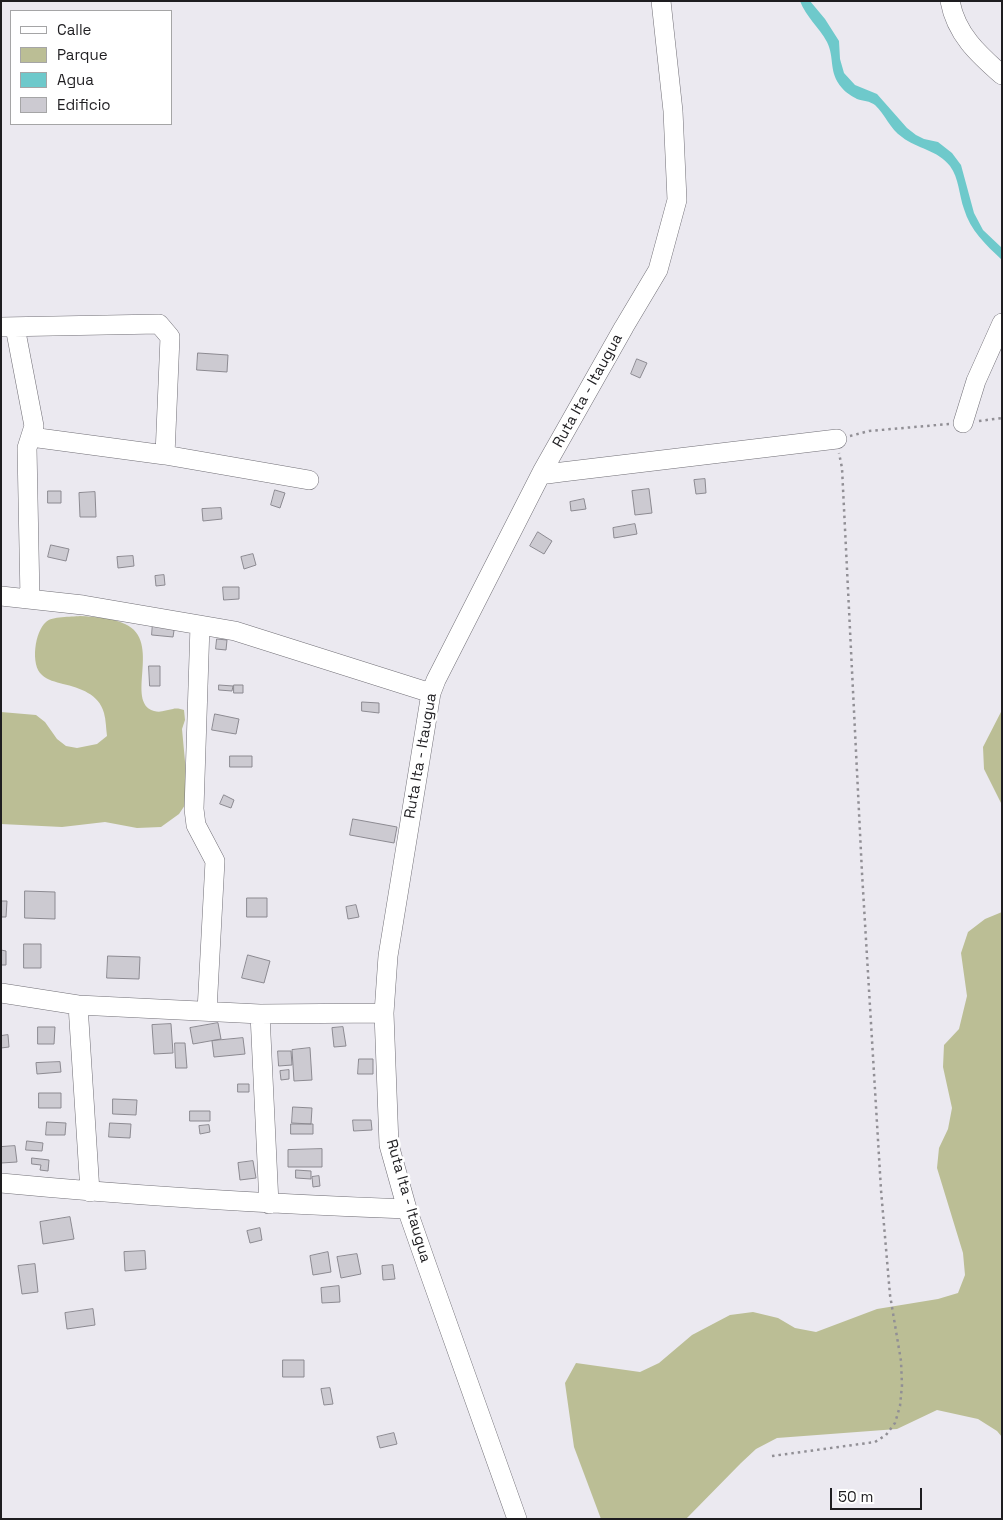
<!DOCTYPE html>
<html>
<head>
<meta charset="utf-8">
<style>
  body { margin:0 }
  #map { position:relative; width:1003px; height:1520px; overflow:hidden; background:#ebe9f0; font-family:"Space Grotesk",sans-serif }
  canvas { display:block }
  .frame { position:absolute; inset:0; border:2px solid #1e1d20; pointer-events:none }
  .legend { position:absolute; left:10px; top:10px; width:162px; height:115px; box-sizing:border-box; background:#fff; border:1px solid #a5a5a6; margin:0; padding:6px 9px; list-style:none; font-size:15px; color:#1e1d20 }
  .legend li { display:flex; align-items:center; gap:10px; height:25px }
  .legend b { width:25px; border:1px solid #a5a5a6 }
  .scale { position:absolute; left:830px; top:1488px; width:92px; height:22px; box-sizing:border-box; border:2px solid #1e1d20; border-top:0; padding-left:6px; font-size:15px; line-height:18px; white-space:nowrap; color:#1e1d20; -webkit-text-stroke:4px #fff; paint-order:stroke }
</style>
</head>
<body>
<div id="map">
<canvas width="1003" height="1520"></canvas>
<div class="frame"></div>
<ul class="legend">
<li><b style="height:6px;background:#fff"></b>Calle</li>
<li><b style="height:14px;background:#bbbe95"></b>Parque</li>
<li><b style="height:14px;background:#6ec9cb"></b>Agua</li>
<li><b style="height:14px;background:#cccad1"></b>Edificio</li>
</ul>
<div class="scale">50 m</div>
</div>
<script>
const ctx = document.querySelector('canvas').getContext('2d');
ctx.lineJoin = 'round';
function fill(path, color) { ctx.fillStyle = color; ctx.fill(path, 'evenodd'); }
function stroke(path, color, width, dash) { ctx.strokeStyle = color; ctx.lineWidth = width; ctx.lineCap = dash ? 'butt' : 'round'; ctx.setLineDash(dash || []); ctx.stroke(path); }
function write(font, color, halo, rows, align = 'center') {
  ctx.font = font + ' "Space Grotesk",sans-serif'; ctx.lineWidth = 5; ctx.setLineDash([]); ctx.textBaseline = 'middle'; ctx.strokeStyle = halo; ctx.fillStyle = color; for (const [text, x, y, turn = 0] of rows) {
    ctx.save(); ctx.translate(x, y); ctx.rotate((+turn || 0) * Math.PI / 180); ctx.textAlign = isNaN(turn) ? turn : align; if (halo) ctx.strokeText(text, 0, 0); ctx.fillText(text, 0, 0); ctx.restore();
  }
}
fill(new Path2D(`
  M80,616C94,617 111,617 125,624C163,641 124,702 154,711C161,713 166,710 173,709C176,708 181,709 184,710L185,720L182,729L187,783L185,805L179,814L161,827L137,828L105,822L62,827L1,824V712L36,715L45,722L57,739L66,746L77,748L97,744L107,736C106,729 106,720 104,713C99,694 80,688 63,684C56,682 47,680 42,675C30,665 35,631 46,622C52,616 71,617 80,616Z
  M1002,710V805L984,769L983,747Z
  M1002,912V1437L997,1431L978,1419L937,1410L897,1429L777,1438L756,1449L741,1463L686,1519H601L574,1447L565,1383L576,1363L640,1372L659,1363L692,1335L730,1315L753,1312L778,1318L795,1328L816,1332L877,1309L938,1299L958,1293L965,1275L963,1253L937,1168L939,1148L948,1129L952,1108L943,1067L944,1045L959,1029L967,996L961,953L968,932L985,919Z`), '#bbbe95');
fill(new Path2D(`
  M800,1H810L825,19L839,41L840,59L844,73L855,85L877,94L907,128L916,135L924,139L938,142L952,153L961,165L974,213L983,230L1002,248V260C986,245 970,230 964,209C959,195 959,178 950,166C938,150 917,149 902,137C890,129 885,114 875,105C870,101 863,101 857,99C853,97 845,92 842,88C828,72 835,58 827,42C819,27 806,17 800,1Z`), '#6ec9cb');
const building = new Path2D(`
  M198,353L228,355L227,372L197,370Z
  M637,359L647,363L640,378L631,374Z
  M705,479L706,493L696,494L694,480Z
  M649,489L652,513L635,515L632,491Z
  M275,490L285,493L280,508L271,505Z
  M48,491H61V503H48Z
  M95,492L96,517H80L79,493Z
  M584,499L586,509L571,511L570,502Z
  M221,508L222,519L203,521L202,509Z
  M635,524L637,534L614,538L613,528Z
  M538,532L552,541L544,554L530,546Z
  M51,545L69,549L66,561L48,557Z
  M253,554L256,565L244,569L241,557Z
  M133,556L134,566L118,568L117,557Z
  M164,575L165,585L156,586L155,576Z
  M223,587H239V599L224,600Z
  M153,622L175,624L173,637L152,635Z
  M217,639L227,640L226,650L216,649Z
  M149,666H160V686H150Z
  M219,685L233,686L232,691L219,690Z
  M234,685H243V693H234Z
  M362,702L379,703V713L362,711Z
  M215,714L239,719L236,734L212,730Z
  M230,756H252V767H230Z
  M224,795L234,800L231,808L220,804Z
  M353,819L397,827L394,843L350,835Z
  M25,891L55,892V919L25,918Z
  M247,898H267V917H247Z
  M1,901H7L6,917H1Z
  M356,905L359,917L348,919L346,907Z
  M24,944H41V968H24Z
  M1,950L6,951V965H1Z
  M248,955L270,961L264,983L242,978Z
  M108,956L140,957L139,979L107,978Z
  M218,1023L221,1039L193,1044L190,1028Z
  M171,1024L173,1053L154,1054L152,1025Z
  M38,1027H55L54,1044H38Z
  M343,1027L346,1046L334,1047L332,1028Z
  M8,1035L9,1047L1,1048V1036Z
  M243,1038L245,1054L214,1057L212,1041Z
  M175,1043H185L187,1068H176Z
  M310,1048L312,1080L294,1081L292,1050Z
  M278,1051H291L292,1065L279,1066Z
  M359,1059H373V1074H358Z
  M60,1062L61,1072L37,1074L36,1063Z
  M289,1070V1079L281,1080L280,1071Z
  M238,1084H249V1092H238Z
  M39,1093H61V1108H39Z
  M113,1099L137,1100L136,1115L113,1114Z
  M293,1107L312,1108L311,1124L292,1123Z
  M190,1111H210V1121H190Z
  M353,1120H371L372,1130L354,1131Z
  M47,1122L66,1123L65,1135H46Z
  M110,1123L131,1124L130,1138L109,1137Z
  M291,1124H313V1134H291Z
  M209,1125L210,1132L200,1134L199,1126Z
  M27,1141L43,1143L42,1151L26,1150Z
  M15,1146L17,1162L1,1163V1147Z
  M322,1149V1167H288V1150Z
  M32,1158L49,1160L48,1171L40,1170L41,1165L32,1164Z
  M253,1161L256,1178L240,1180L238,1163Z
  M296,1170L311,1171V1179L296,1178Z
  M319,1176L320,1186L313,1187L312,1177Z
  M70,1217L74,1239L43,1244L40,1222Z
  M260,1228L262,1240L250,1243L247,1231Z
  M145,1251L146,1269L125,1271L124,1252Z
  M328,1252L331,1272L313,1275L310,1256Z
  M357,1254L361,1274L341,1278L337,1257Z
  M35,1264L38,1292L22,1294L18,1266Z
  M393,1265L395,1279L383,1280L382,1266Z
  M339,1286L340,1302L322,1303L321,1288Z
  M93,1309L95,1325L67,1329L65,1313Z
  M283,1360H304V1377H283Z
  M330,1388L333,1404L324,1405L321,1389Z
  M394,1433L397,1444L380,1448L377,1437Z`);
fill(building, '#cccad1');
stroke(building, '#8c8a91', 1);
const minor = new Path2D(`
  M950,1C956,34 978,54 1002,75
  M1,327L159,324L170,337L165,455
  M15,327L34,426L27,448L30,599
  M963,423L976,381L1002,323
  M31,437L165,455L309,480
  M542,472L547,474L562,472L837,439
  M1,596L83,605L235,631L431,693
  M200,625L194,809L196,825L215,861L207,1011
  M1,993L78,1005L260,1014L384,1013
  M78,1005L90,1192
  M260,1014L269,1204
  M1,1183C136,1196 272,1204 407,1209
  M517,1519L427,1266L407,1209L389,1145L384,1013L388,956L431,693L436,680L542,472L624,327L658,270L677,200L673,111L661,1`);
stroke(minor, '#716f76', 20);
stroke(new Path2D(`
  M979,421L1002,418
  M850,436L869,431L949,424
  M772,1456L875,1442L886,1435L895,1423L900,1406L902,1385L901,1361L890,1295L881,1190L862,873L842,468L839,453`), '#918f95', 2.5, [2.5, 4]);
stroke(minor, '#fff', 19);
write('15px', '#1e1d20', '#fff', [
  ["Ruta Ita - Itaugua",588,391,-61],
  ["Ruta Ita - Itaugua",421,756,-80],
  ["Ruta Ita - Itaugua",408,1201,74]
]);
</script>
</body>
</html>
